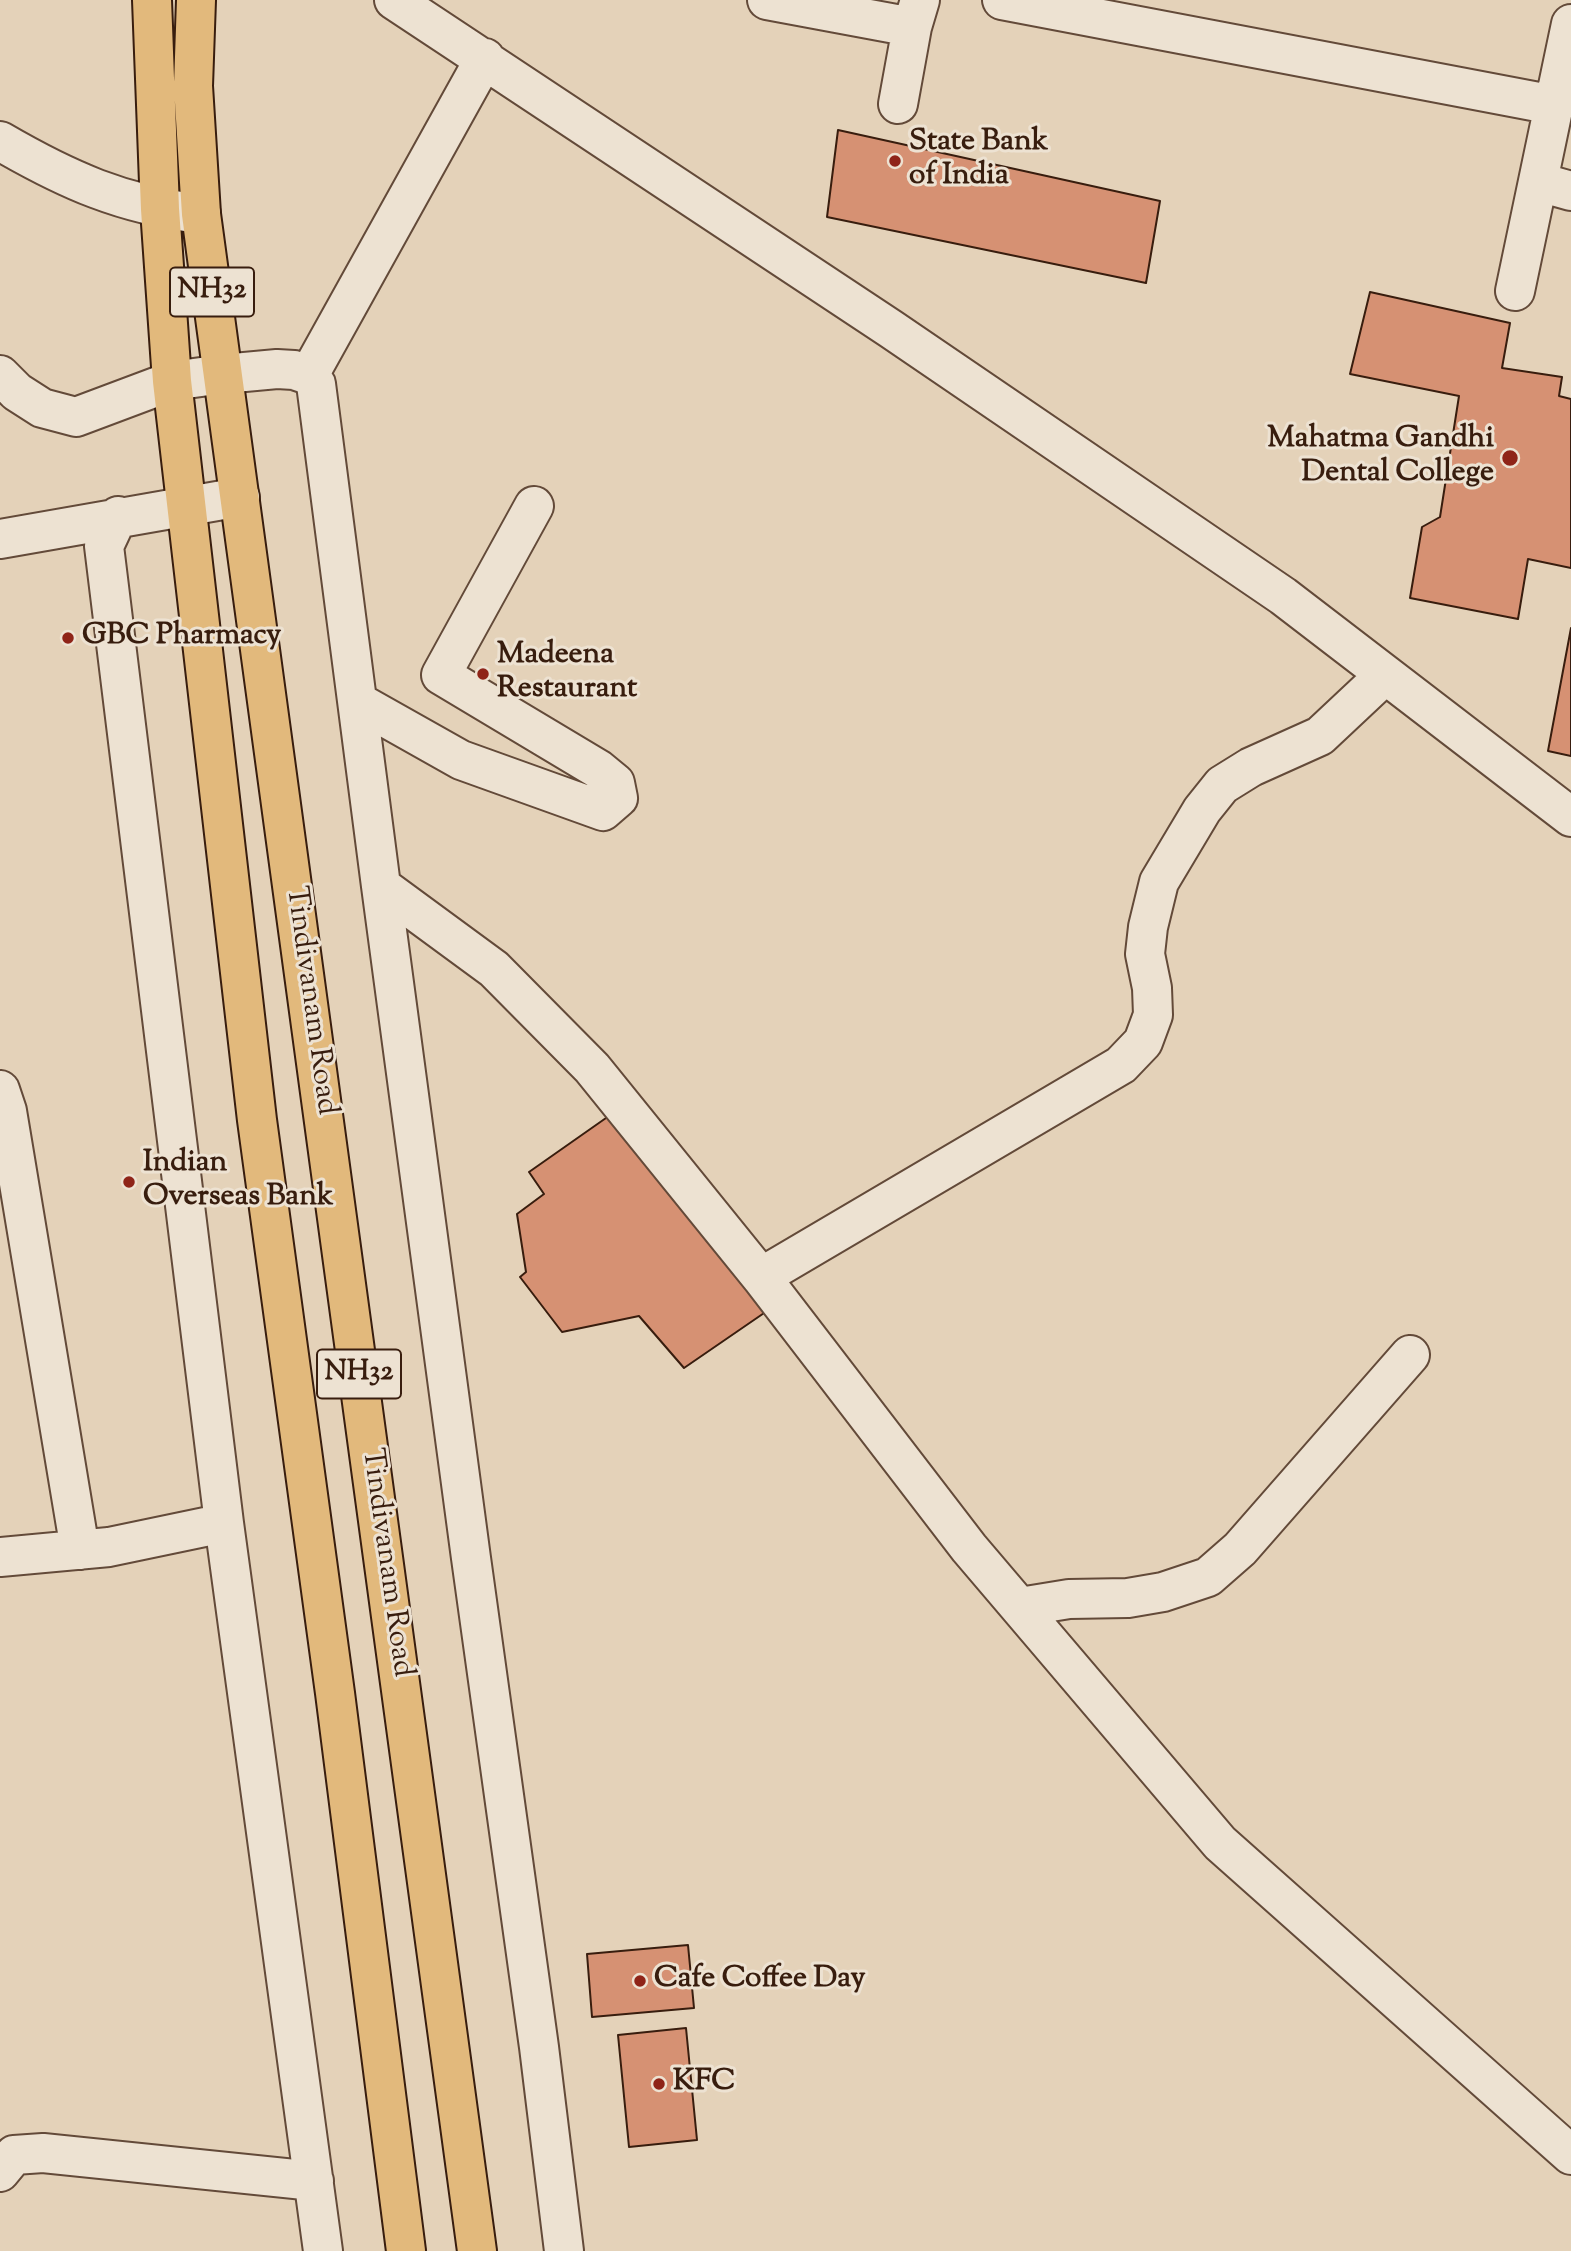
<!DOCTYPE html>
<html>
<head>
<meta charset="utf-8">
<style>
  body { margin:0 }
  canvas { display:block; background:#e4d2b9 }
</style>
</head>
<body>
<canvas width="1571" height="2251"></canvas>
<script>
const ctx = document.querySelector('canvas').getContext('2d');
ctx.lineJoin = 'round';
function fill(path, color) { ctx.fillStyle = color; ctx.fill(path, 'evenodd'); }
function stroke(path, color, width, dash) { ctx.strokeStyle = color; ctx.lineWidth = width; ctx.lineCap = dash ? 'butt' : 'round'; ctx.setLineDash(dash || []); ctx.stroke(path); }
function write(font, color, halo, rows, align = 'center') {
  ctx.font = font + ' "Sorts Mill Goudy",serif'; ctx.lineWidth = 6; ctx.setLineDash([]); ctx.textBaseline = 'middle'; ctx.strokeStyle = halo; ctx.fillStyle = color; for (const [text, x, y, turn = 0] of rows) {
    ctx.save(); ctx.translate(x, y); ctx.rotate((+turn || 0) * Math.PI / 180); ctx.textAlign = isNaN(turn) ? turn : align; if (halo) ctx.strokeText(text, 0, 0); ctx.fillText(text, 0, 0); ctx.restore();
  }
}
const building = new Path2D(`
  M838,130L1160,201L1146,283L827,217Z
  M1370,292L1510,323L1502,368L1562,377L1559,396L1571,399V568L1528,559L1518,619L1410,598L1422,527L1440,517L1459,396L1350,374Z
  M1571,628V756L1548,751Z
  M618,1113L767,1311L684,1368L639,1316L562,1332L520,1277L526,1272L517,1214L544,1194L529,1172L606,1118Z
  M688,1945L694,2008L592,2017L587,1954Z
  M686,2028L697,2140L629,2147L618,2035Z`);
fill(building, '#d69173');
stroke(building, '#381d0e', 2);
const minor = new Path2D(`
  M394,0L891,329L1283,596L1571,817
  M767,0L912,27L920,0
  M1002,0L1554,105
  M898,104L912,27
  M0,141C67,180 123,205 201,214
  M1539,182L1571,191
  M1515,291L1571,24
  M0,375L17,392L42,408L76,417L172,381L223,374L277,369L294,370L309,375L316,384L381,886L471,1558L539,2047L564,2251
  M309,375L485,58
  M118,516L104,546L224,1523L323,2251
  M0,539L240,497
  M358,702L461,760L603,811L618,798L615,783L598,769L441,675L534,506
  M381,886L494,969L592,1068L761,1277L969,1548L1220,1843L1571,2155
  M0,1090L7,1111L80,1550
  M761,1277L1121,1065L1143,1042L1153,1015L1152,988L1145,954L1148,927L1159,882L1202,810L1222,785L1251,767L1320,736L1385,675
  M0,1557L109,1547L224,1523
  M1020,1607L1069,1599L1128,1598L1163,1592L1208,1577L1240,1549L1410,1355
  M0,2172L14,2155L43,2153L314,2181`);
const highway = new Path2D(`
  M152,0L160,209L172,381L257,1120L335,1693L406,2251
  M196,0L193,86L201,214L477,2251`);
stroke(minor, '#634a39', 42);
stroke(highway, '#381d0e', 42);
stroke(minor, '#ede2d2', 38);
stroke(highway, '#e2b97c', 38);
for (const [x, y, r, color] of [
  [895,161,7,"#8f2418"],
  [1510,458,9,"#8f2418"],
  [68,638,7,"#8f2418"],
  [483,674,7,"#8f2418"],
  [129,1182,7,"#8f2418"],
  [640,1981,7,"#8f2418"],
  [659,2084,7,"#8f2418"]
]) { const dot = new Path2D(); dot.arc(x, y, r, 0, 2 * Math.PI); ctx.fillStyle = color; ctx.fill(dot); stroke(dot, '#ede2d2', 2.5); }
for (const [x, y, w] of [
  [212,292,84],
  [359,1374,84]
]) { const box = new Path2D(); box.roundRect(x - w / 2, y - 24.5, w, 49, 5); ctx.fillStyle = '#ede2d2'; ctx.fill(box); stroke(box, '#381d0e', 2); }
write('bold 28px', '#381d0e', null, [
  ["NH32",212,292],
  ["NH32",359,1374]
]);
write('bold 30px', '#381d0e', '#ede2d2', [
  ["State Bank",909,144],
  ["of India",909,178],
  ["Mahatma Gandhi",1494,441,"right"],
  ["Dental College",1494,475,"right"],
  ["GBC Pharmacy",82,638],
  ["Madeena",497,657],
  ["Restaurant",497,691],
  ["Indian",143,1165],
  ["Overseas Bank",143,1199],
  ["Cafe Coffee Day",654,1981],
  ["KFC",673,2084]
], 'left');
write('30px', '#381d0e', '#ede2d2', [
  ["Tindivanam Road",309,1001,82],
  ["Tindivanam Road",385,1563,82]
]);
</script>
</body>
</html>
